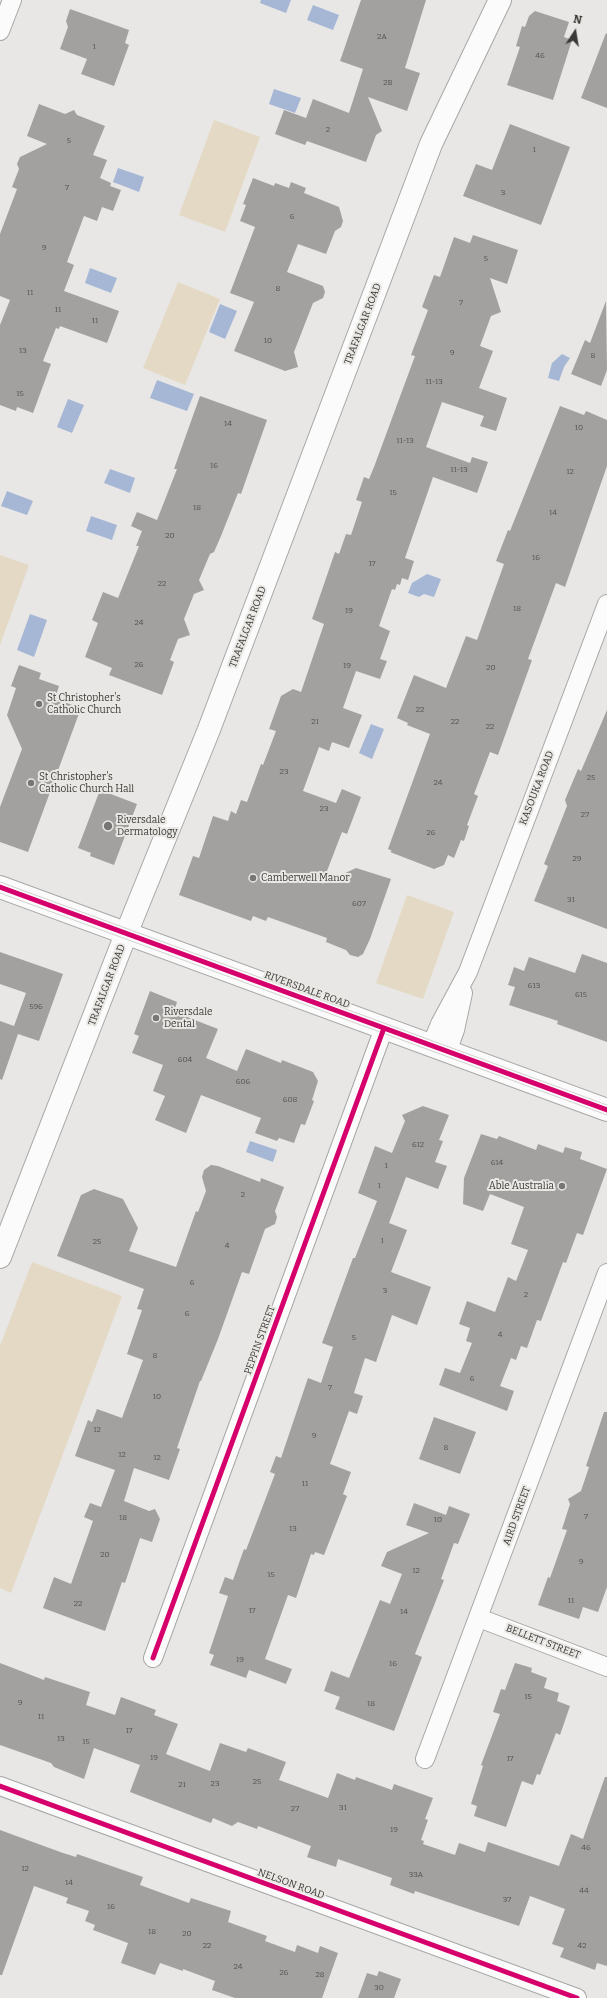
<!DOCTYPE html>
<html>
<head>
<meta charset="utf-8">
<style>
  body { margin:0 }
  #map { position:relative; width:607px; height:1998px; overflow:hidden; background:#e8e7e5; font-family:Bitter,serif }
  canvas { display:block }
  .north { position:absolute; left:555px; top:12px; width:40px; height:40px; -webkit-text-stroke:3px #e9e8e4; paint-order:stroke; rotate:12deg; font-size:11px; font-weight:700; line-height:16px; text-align:center; color:#3a3938 }
  .north::after { content:''; display:block; margin:auto; width:14px; height:18px; background:#3a3938; clip-path:polygon(50% 0,100% 100%,50% 72%,0 100%) }
</style>
</head>
<body>
<div id="map">
<canvas width="607" height="1998"></canvas>
<div class="north">N</div>
</div>
<script>
const ctx = document.querySelector('canvas').getContext('2d');
ctx.lineJoin = 'round';
function fill(path, color) { ctx.fillStyle = color; ctx.fill(path, 'evenodd'); }
function stroke(path, color, width, dash) { ctx.strokeStyle = color; ctx.lineWidth = width; ctx.lineCap = dash ? 'butt' : 'round'; ctx.setLineDash(dash || []); ctx.stroke(path); }
function write(font, color, halo, rows, align = 'center') {
  ctx.font = font + ' Bitter,serif'; ctx.lineWidth = 4; ctx.setLineDash([]); ctx.textBaseline = 'middle'; ctx.strokeStyle = halo; ctx.fillStyle = color; for (const [text, x, y, turn = 0] of rows) {
    ctx.save(); ctx.translate(x, y); ctx.rotate((+turn || 0) * Math.PI / 180); ctx.textAlign = isNaN(turn) ? turn : align; if (halo) ctx.strokeText(text, 0, 0); ctx.fillText(text, 0, 0); ctx.restore();
  }
}
fill(new Path2D(`
  M214,120L260,137L225,232L179,215Z
  M178,282L220,299L185,385L143,368Z
  M0,555L29,565L0,645Z
  M407,895L454,912L423,999L376,983Z
  M32,1262L122,1296L11,1593L0,1588V1346Z`), '#e4d9c4');
fill(new Path2D(`
  M261,0H291L286,13L260,3Z
  M313,5L339,15L333,30L307,20Z
  M274,89L301,98L295,113L269,104Z
  M118,168L144,177L139,192L113,182Z
  M90,268L117,278L111,293L85,283Z
  M220,304L237,311L225,339L209,332Z
  M562,354L570,358L564,367L559,381L548,378L552,363Z
  M157,380L194,394L187,411L150,398Z
  M68,399L84,405L72,433L57,427Z
  M110,469L135,478L130,493L104,483Z
  M7,491L33,501L27,515L1,506Z
  M91,516L117,525L112,540L86,531Z
  M427,574L441,579L434,597L424,594L419,597L408,593L412,583Z
  M30,614L47,620L34,657L17,650Z
  M371,724L384,729L372,759L359,753Z
  M250,1141L277,1150L273,1162L246,1152Z`), '#a6b7d6');
fill(new Path2D(`
  M361,0H426L405,68L420,73L407,111L368,97L382,131L376,135L366,162L307,141L305,145L275,134L284,110L306,118L313,99L349,113L363,69L340,61Z
  M70,9L129,30L125,43L129,45L114,86L81,74L87,59L60,49L68,27L66,21Z
  M535,11L569,22L564,37L572,40L553,100L507,85L520,47L516,46L522,26L525,27L529,16Z
  M606,33L607,34V108L581,98Z
  M39,104L65,114L74,110L77,115L105,126L93,155L107,160L100,178L111,183L110,186L121,190L113,211L102,207L97,221L84,216L67,262L74,265L64,291L119,311L107,343L60,326L59,329L56,328L43,361L51,364L33,413L17,407L16,411L0,405V325L10,300L0,296V234L17,189L12,187L19,169L17,164L20,157L47,144L27,136Z
  M510,124L570,147L541,225L463,196L476,164L492,170Z
  M253,178L274,186L275,183L289,188L291,182L306,188L304,193L339,207L343,221L341,227L335,231L326,254L298,244L287,272L323,286L325,292L323,298L313,303L294,352L298,367L285,371L234,351L254,302L230,293L255,227L240,221L246,205L243,204Z
  M473,235L518,250L507,284L490,278L501,312L491,316L480,346L493,351L479,388L507,398L496,431L480,426L484,416L442,402L426,447L470,463L472,457L488,462L477,493L433,477L405,558L414,561L408,580L402,578L400,585L397,584L395,590L392,589L379,626L390,631L380,659L387,661L380,679L356,671L343,708L362,715L349,748L332,742L329,751L319,747L303,791L336,803L342,789L361,797L347,834L342,832L322,884L356,868L391,879L370,939L363,954L358,957L350,955L346,950L326,942L327,938L268,917L266,921L253,916L251,921L179,895L193,856L199,858L213,816L228,821L231,811L236,814L241,800L247,802L261,764L263,765L276,731L269,729L281,696L293,689L301,692L324,624L312,619L335,552L339,554L346,534L351,535L362,502L356,500L364,477L369,479L374,467L415,356L411,355L428,310L422,307L434,275L440,277L454,237L470,243Z
  M606,301L607,370L601,386L571,374L585,340L590,343Z
  M200,396L267,420L241,494L238,493L221,536L214,552L210,554L199,580L204,590L194,594L184,619L190,635L178,639L170,660L174,662L162,695L109,675L112,668L85,657L98,623L92,620L103,592L118,598L139,546H136L142,531L131,526L137,512L157,520L177,469H174Z
  M560,406L584,415L586,411L607,420V466L565,587L556,583L528,659L532,660L498,755L490,752L474,794L478,796L467,825L469,826L464,841L461,840L454,858L448,855L444,865L434,869L390,852L392,851L388,849L430,734L407,725L408,723L397,718L414,675L446,688L466,636L477,640L504,564L496,561L508,530L510,531Z
  M19,665L41,673L39,679L59,686L55,699L81,708L28,852L0,842V807L22,749L7,715L16,688L11,686Z
  M607,710V929L534,901L548,866L544,864L567,806L565,800L578,769L581,771Z
  M100,790L137,804L114,865L90,856L91,853L78,848Z
  M0,952L63,974L39,1041L18,1034L2,1080L0,1079V1021L14,1026L26,993L0,984Z
  M582,954L607,963V1042L557,1024L558,1021L509,1005L515,987L508,985L514,967L524,971L529,957L575,973Z
  M150,991L177,1002L174,1012L218,1029L206,1058L237,1071L246,1049L281,1063L282,1060L313,1072L318,1081L312,1100L314,1101L305,1125L301,1124L294,1143L279,1138L277,1141L255,1133L261,1118L201,1095L186,1133L155,1120L165,1096L153,1091L163,1065L132,1053L139,1036L134,1034Z
  M423,1106L449,1115L439,1140L443,1141L435,1162L447,1166L438,1189L406,1177L389,1223L407,1230L391,1272L431,1287L417,1325L392,1315L376,1362L365,1358L354,1393L363,1396L357,1414L349,1411L330,1464L351,1472L343,1494L347,1496L324,1555L315,1552L314,1555L311,1554L296,1598L288,1595L265,1659L292,1669L286,1684L249,1670L246,1678L210,1665L214,1655L209,1653L228,1596L219,1593L225,1577L233,1580L244,1549L246,1550L275,1474L270,1472L276,1456L281,1458L308,1378L321,1383L333,1347L322,1343L353,1258H355L377,1201L358,1193L375,1146L392,1153L405,1121L402,1115Z
  M481,1134L497,1139L499,1136L536,1150L538,1144L563,1153L565,1147L582,1152L580,1159L607,1169L583,1235L577,1233L566,1263L563,1262L541,1321L537,1320L527,1348L521,1346L516,1360L511,1358L500,1386L514,1391L507,1411L439,1385L445,1368L460,1373L472,1343L466,1341L470,1328L459,1324L467,1301L495,1312L508,1277L516,1281L528,1250L511,1244L524,1207L490,1194L483,1211L463,1204L464,1178Z
  M211,1165L218,1166L260,1182L261,1178L284,1187L275,1211L277,1217L275,1224L265,1229L249,1274L242,1272L218,1339L201,1381H200L177,1448L180,1449L169,1480L134,1468L124,1501L149,1511L155,1509L160,1519L152,1542L140,1538L125,1583L122,1582L105,1631L43,1608L54,1577L71,1584L93,1521L84,1517L90,1503L101,1507L115,1470L75,1456L88,1420L92,1422L97,1409L122,1418L143,1360L127,1354L142,1310L137,1309L144,1289L57,1256L81,1195L94,1189L123,1199L138,1228L129,1251L176,1267L196,1211L198,1212L206,1191L202,1177L204,1170Z
  M604,1412H607V1587L598,1612L583,1607L579,1619L538,1605L548,1577L550,1578L567,1530L562,1529L570,1504L568,1499L581,1491L589,1467L586,1466Z
  M434,1417L476,1432L460,1474L419,1459Z
  M414,1503L446,1515L449,1506L470,1514L458,1544L454,1543L441,1579L444,1580L415,1654L422,1657L394,1731L335,1709L340,1697L324,1691L331,1671L349,1678L380,1600L390,1604L402,1574L381,1566L387,1552L429,1533L406,1525Z
  M0,1663L44,1680L45,1677L90,1692L86,1705L115,1715L121,1697L156,1710L154,1715L178,1724L166,1754L210,1771L220,1743L246,1752L248,1748L286,1762L279,1780L328,1798L337,1773L355,1780L356,1777L392,1790L394,1784L433,1798L425,1819L428,1820L421,1840L424,1841L423,1844L455,1855L459,1843L485,1852L488,1842L559,1866L571,1834L583,1839L605,1777H607V1966L597,1963L595,1970L560,1957L564,1948L552,1944L565,1909L530,1896L519,1926L415,1891L414,1894L390,1885L392,1878L338,1859L336,1867L307,1857L311,1846L258,1826L257,1829L238,1822L232,1826L213,1818L211,1823L130,1792L140,1765L94,1748L84,1779L54,1767L51,1763L0,1745Z
  M515,1663L532,1668L531,1672L547,1678L544,1688L559,1693L557,1701L570,1706L560,1735L556,1733L540,1775L537,1774L533,1785L522,1781L506,1827L474,1816L477,1806L471,1804L483,1766L481,1765L500,1714L493,1712L501,1689L505,1690Z
  M0,1830L63,1853L76,1857L77,1854L143,1877L140,1885L189,1903L191,1898L231,1911L228,1922L267,1936L265,1941L295,1952L297,1945L318,1953L320,1946L338,1953L322,1998H235L212,1990L215,1981L183,1969V1971L160,1963L155,1975L121,1963L128,1943L93,1930L95,1925L85,1921L89,1911L66,1903L68,1898L34,1886L2,1975H0Z
  M379,1971L401,1979L394,1998H358L367,1973L377,1976Z`), '#a2a1a0');
const street = new Path2D(`
  M0,31L12,0
  M431,1046L440,1024L468,972L607,604
  M447,1052L455,1030L463,993
  M479,1618L607,1667
  M153,1658L384,1028
  M425,1759L607,1273
  M0,1786L577,1998`);
const primary = new Path2D(`
  M0,887L607,1110
  M0,1257L126,934L208,732L431,144L500,0`);
stroke(street, '#a7a7a5', 20);
stroke(primary, '#a7a7a5', 24);
stroke(street, '#fcfbfb', 18);
stroke(primary, '#fcfbfb', 22);
stroke(new Path2D(`
  M0,882L607,1105
  M0,893L607,1115`), '#d2d1d1', 1);
stroke(new Path2D(`
  M0,887L607,1110
  M153,1658L384,1028
  M0,1786L577,1998`), '#d6006c', 5);
for (const [x, y, r, color] of [
  [39,704,4,"#777675"],
  [31,783,4,"#777675"],
  [108,826,5,"#777675"],
  [253,878,4,"#777675"],
  [156,1018,4,"#777675"],
  [562,1186,4,"#777675"]
]) { const dot = new Path2D(); dot.arc(x, y, r, 0, 2 * Math.PI); ctx.fillStyle = color; ctx.fill(dot); stroke(dot, '#e9e8e4', 1.5); }
write('8px', '#545352', null, [
  ["2A",382,37],
  ["1",94,47],
  ["46",540,56],
  ["2B",388,83],
  ["2",328,130],
  ["5",69,141],
  ["1",534,150],
  ["7",67,188],
  ["3",503,193],
  ["6",292,217],
  ["9",44,248],
  ["5",486,259],
  ["8",278,289],
  ["11",30,293],
  ["7",461,303],
  ["11",58,310],
  ["11",95,321],
  ["10",268,341],
  ["13",23,351],
  ["9",452,353],
  ["8",593,356],
  ["11-13",434,382],
  ["15",20,394],
  ["14",228,424],
  ["10",579,428],
  ["11-13",405,441],
  ["16",214,466],
  ["11-13",459,470],
  ["12",570,472],
  ["15",393,493],
  ["18",197,508],
  ["14",553,513],
  ["20",170,536],
  ["16",536,558],
  ["17",372,564],
  ["22",162,584],
  ["18",517,609],
  ["19",349,611],
  ["24",139,623],
  ["26",139,665],
  ["19",347,666],
  ["20",491,668],
  ["22",420,710],
  ["21",315,722],
  ["22",455,722],
  ["22",490,727],
  ["23",284,772],
  ["25",591,778],
  ["24",438,783],
  ["23",324,809],
  ["27",585,815],
  ["26",431,833],
  ["29",577,859],
  ["31",571,900],
  ["607",359,904],
  ["613",534,986],
  ["615",581,995],
  ["596",36,1007],
  ["604",185,1060],
  ["606",243,1082],
  ["608",290,1100],
  ["612",418,1145],
  ["614",497,1163],
  ["1",386,1166],
  ["1",379,1186],
  ["2",243,1195],
  ["1",382,1241],
  ["25",97,1242],
  ["4",227,1246],
  ["6",192,1283],
  ["3",385,1291],
  ["2",526,1295],
  ["6",187,1314],
  ["4",500,1335],
  ["5",354,1338],
  ["8",155,1356],
  ["6",472,1379],
  ["7",330,1388],
  ["10",157,1397],
  ["12",97,1430],
  ["9",314,1436],
  ["8",446,1448],
  ["12",122,1455],
  ["12",157,1458],
  ["11",305,1484],
  ["7",586,1517],
  ["18",123,1518],
  ["10",438,1520],
  ["13",293,1529],
  ["20",105,1555],
  ["9",581,1562],
  ["12",416,1571],
  ["15",271,1575],
  ["11",571,1601],
  ["22",78,1604],
  ["17",252,1611],
  ["14",404,1612],
  ["19",240,1660],
  ["16",393,1664],
  ["15",528,1697],
  ["9",20,1703],
  ["18",371,1704],
  ["11",41,1717],
  ["17",129,1731],
  ["13",61,1739],
  ["15",86,1742],
  ["19",154,1758],
  ["17",510,1759],
  ["25",257,1782],
  ["23",215,1784],
  ["21",182,1785],
  ["31",343,1808],
  ["27",295,1809],
  ["19",394,1830],
  ["46",586,1848],
  ["12",25,1869],
  ["33A",416,1875],
  ["14",69,1883],
  ["44",584,1891],
  ["37",507,1900],
  ["16",111,1907],
  ["18",152,1932],
  ["20",187,1934],
  ["22",207,1946],
  ["42",582,1946],
  ["24",238,1967],
  ["26",284,1973],
  ["28",320,1975],
  ["30",379,1988]
]);
write('10px', '#3a3938', '#e9e8e4', [
  ["TRAFALGAR ROAD",363,324,-69],
  ["TRAFALGAR ROAD",248,627,-69],
  ["KASOUKA ROAD",537,788,-69],
  ["TRAFALGAR ROAD",107,985,-69],
  ["RIVERSDALE ROAD",307,990,20],
  ["PEPPIN STREET",260,1340,-70],
  ["AIRD STREET",517,1516,-70],
  ["BELLETT STREET",543,1642,21],
  ["NELSON ROAD",291,1884,20]
]);
write('10px', '#3a3938', '#e9e8e4', [
  ["St Christopher's",47,698],
  ["Catholic Church",47,710],
  ["St Christopher's",39,777],
  ["Catholic Church Hall",39,789],
  ["Riversdale",117,820],
  ["Dermatology",117,832],
  ["Camberwell Manor",261,878],
  ["Riversdale",164,1012],
  ["Dental",164,1024],
  ["Able Australia",554,1186,"right"]
], 'left');
</script>
</body>
</html>
